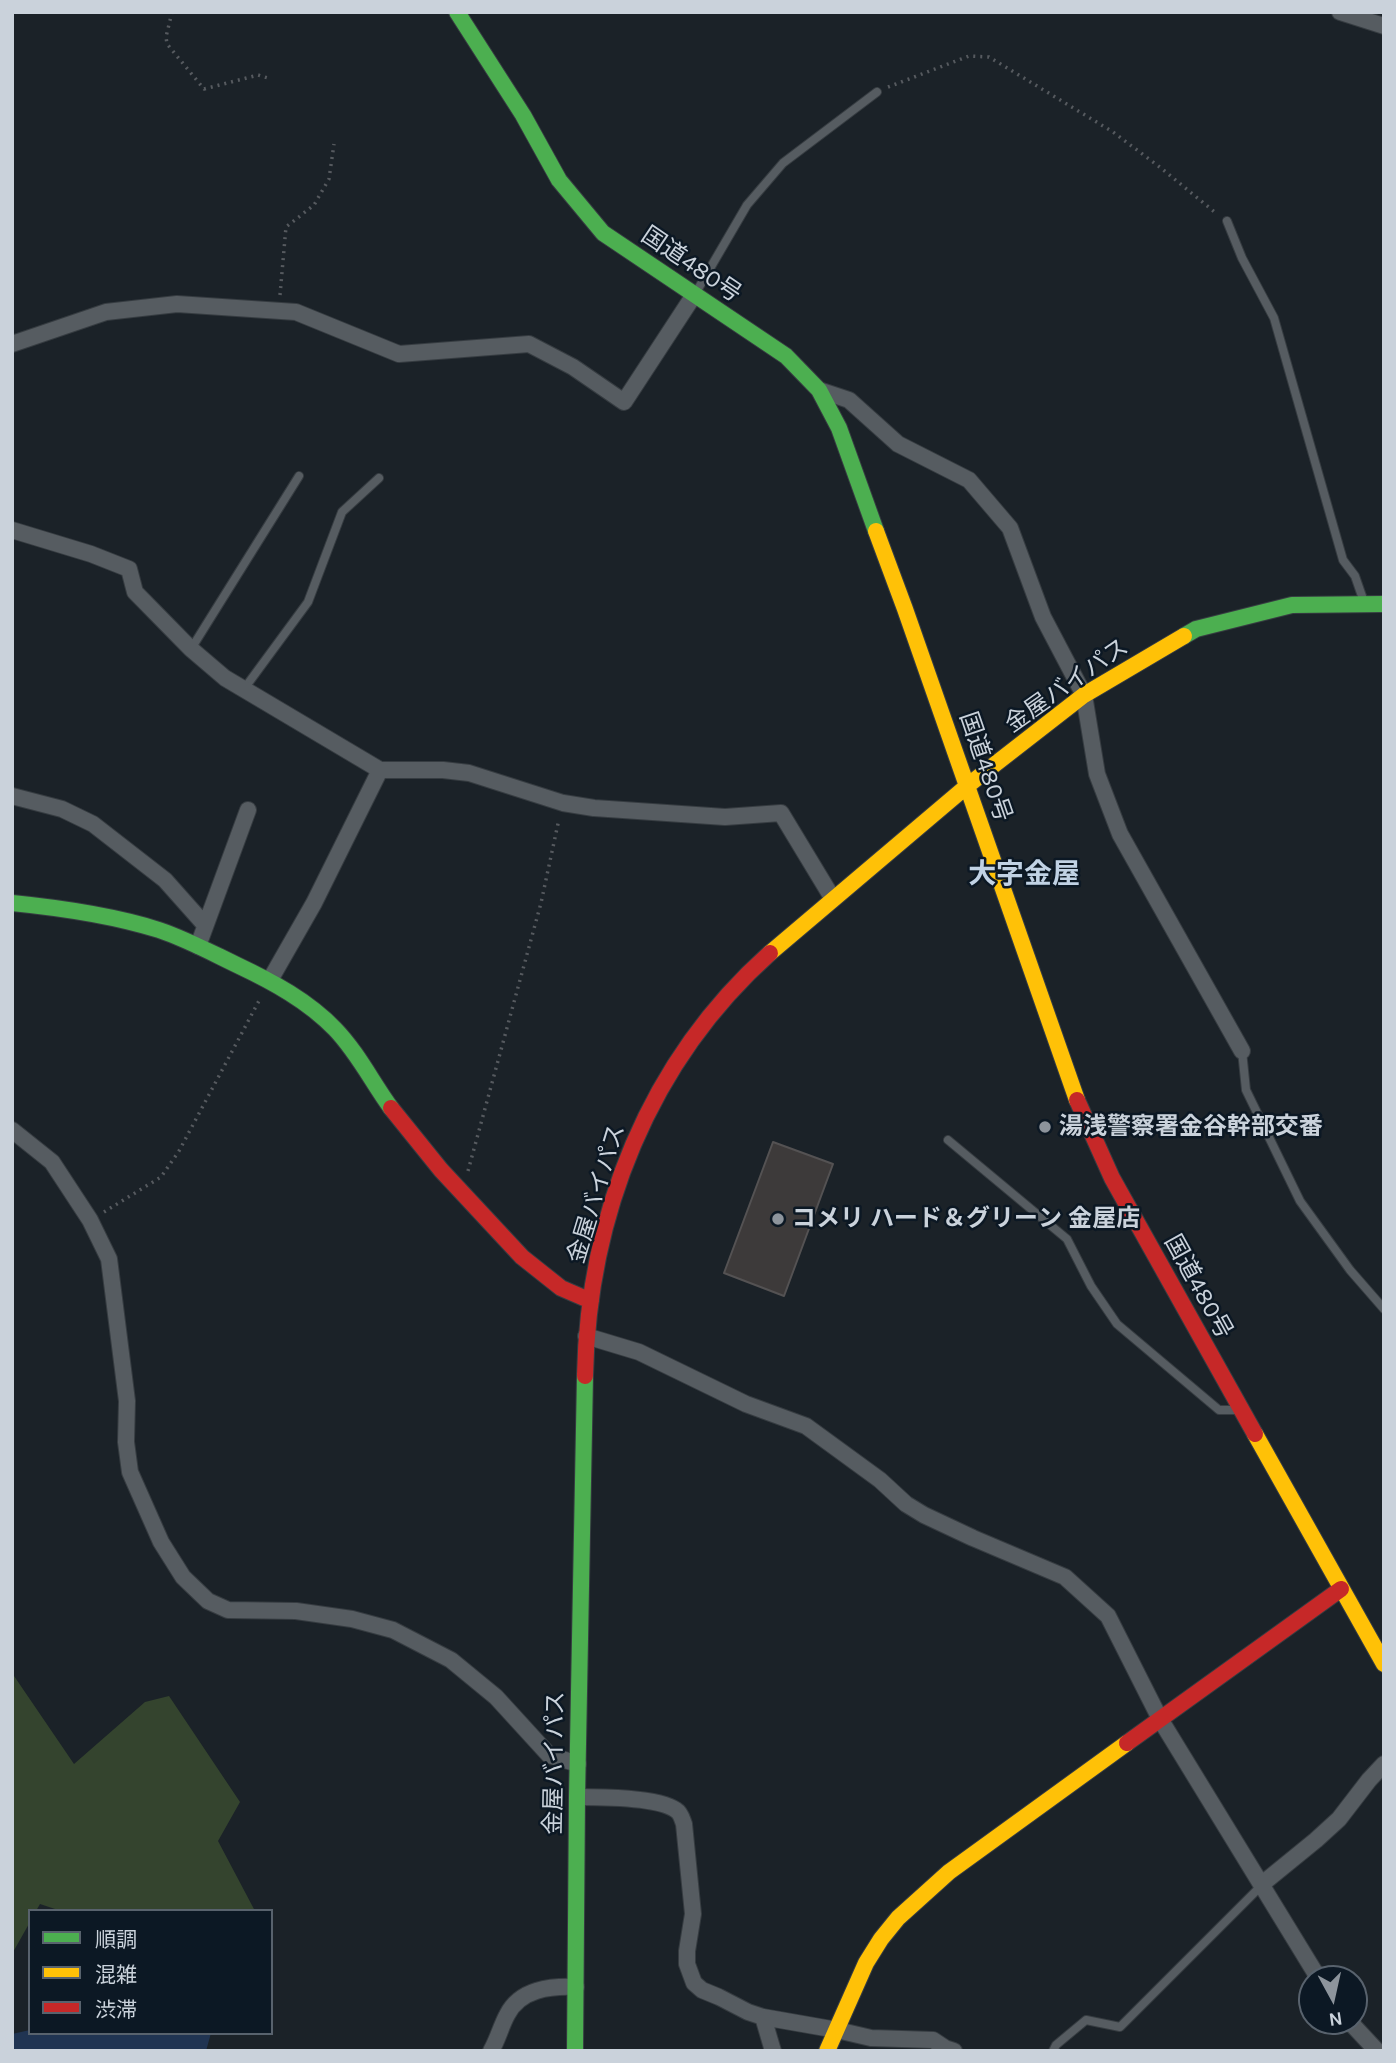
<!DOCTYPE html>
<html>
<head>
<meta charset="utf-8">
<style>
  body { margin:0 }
  #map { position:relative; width:1396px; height:2063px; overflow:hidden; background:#1b2228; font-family:Karla,"Noto Sans JP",sans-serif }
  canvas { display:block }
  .frame { position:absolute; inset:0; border:14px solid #cad2db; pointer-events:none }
  .legend { position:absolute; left:28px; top:1909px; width:245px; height:126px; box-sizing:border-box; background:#0c1824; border:2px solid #58626d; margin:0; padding:9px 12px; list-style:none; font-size:21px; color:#cad2db }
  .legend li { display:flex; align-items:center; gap:14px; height:35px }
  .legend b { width:35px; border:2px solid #58626d }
  .north { position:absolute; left:1298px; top:1965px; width:70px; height:70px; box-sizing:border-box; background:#0c1824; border:2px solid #58626d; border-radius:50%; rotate:172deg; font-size:19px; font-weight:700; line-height:28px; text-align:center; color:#cad2db }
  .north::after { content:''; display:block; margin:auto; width:24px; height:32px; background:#8d949c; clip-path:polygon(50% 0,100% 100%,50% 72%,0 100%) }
</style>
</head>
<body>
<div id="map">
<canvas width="1396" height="2063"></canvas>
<div class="frame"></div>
<ul class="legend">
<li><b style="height:9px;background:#4caf50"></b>順調</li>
<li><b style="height:9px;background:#ffc107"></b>混雑</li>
<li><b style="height:9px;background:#c62828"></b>渋滞</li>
</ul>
<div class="north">N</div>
</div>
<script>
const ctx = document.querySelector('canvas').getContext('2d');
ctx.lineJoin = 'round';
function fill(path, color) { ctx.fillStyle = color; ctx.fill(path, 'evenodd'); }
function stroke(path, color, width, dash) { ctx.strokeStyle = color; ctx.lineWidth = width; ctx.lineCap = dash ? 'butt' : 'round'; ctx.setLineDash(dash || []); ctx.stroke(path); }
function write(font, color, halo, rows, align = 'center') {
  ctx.font = font + ' Karla,"Noto Sans JP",sans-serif'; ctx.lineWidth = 5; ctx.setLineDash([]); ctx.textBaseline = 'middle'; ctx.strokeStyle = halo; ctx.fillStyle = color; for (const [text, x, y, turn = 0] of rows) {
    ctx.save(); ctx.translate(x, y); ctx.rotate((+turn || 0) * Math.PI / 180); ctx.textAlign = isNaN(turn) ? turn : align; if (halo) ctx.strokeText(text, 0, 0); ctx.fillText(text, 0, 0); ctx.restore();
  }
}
fill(new Path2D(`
  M12,1673L74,1764L145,1702L169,1696L240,1802L218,1841L255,1911H61L40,1904L36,1911H30V1922L12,1954Z`), '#34442e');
fill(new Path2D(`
  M30,2030V2033H211L206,2051H12V2034Z`), '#203452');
const building = new Path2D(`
  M773,1142L833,1164L784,1296L724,1273Z`);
fill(building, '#3d3a3a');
stroke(building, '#545253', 2);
const lane = new Path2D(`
  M1227,221L1242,258L1274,318L1343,560L1355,576L1363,599
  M698,289L747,205L783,163L877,92
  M191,649L299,476
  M244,689L308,602L342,512L379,478
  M1242,1051L1246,1090L1300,1201L1350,1270L1384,1309
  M948,1140L1067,1239L1091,1286L1117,1324L1219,1410H1235
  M1053,2051L1056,2045L1086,2020L1120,2027L1262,1885`);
const street = new Path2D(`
  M1340,12L1384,26
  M12,344L106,312L177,304L296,312L399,354L529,344L573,367L624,402L694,295
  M819,390L849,400L898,444L969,480L1010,528L1043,617L1084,695L1097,774L1120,834L1242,1051
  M12,530L91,554L129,569L135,592L191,649L225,678L380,770H443L469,773L563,803L594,808L725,817L781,813L833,899
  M12,796L62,809L93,824L165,880L205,925
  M198,946L248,810
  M270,980L314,903L380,770
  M12,1130L52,1162L90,1220L109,1259L127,1401L126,1442L130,1472L161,1542L183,1577L208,1601L228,1610L296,1611L352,1619L393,1630L451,1660L496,1697L549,1755L578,1764
  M586,1336L639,1352L746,1404L806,1426L880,1480L906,1504L924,1515L973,1538L1065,1577L1108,1616L1160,1719L1319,1979
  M577,1797C600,1797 658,1797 676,1810C681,1813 682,1819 684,1824L693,1914L687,1951V1964L694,1983L702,1990L719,1997L748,2012L763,2017L837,2030L871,2038L933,2040L945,2048L954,2051
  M1262,1884L1316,1840L1339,1819L1369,1780L1384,1764
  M763,2017L773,2051
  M1349,2021L1377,2051
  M491,2051C498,2039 501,2026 507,2015C520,1989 550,1986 576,1987`);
const fast = new Path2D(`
  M457,12L523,115L559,180L603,233L786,356L819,390L839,428L876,531
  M1184,636L1196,629L1292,605L1384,604
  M12,903C62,908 112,915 159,930C186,939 212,953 237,965C273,982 308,1001 335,1029C358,1053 372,1082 391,1108
  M575,2051L577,1797L585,1376`);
const slow = new Path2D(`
  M876,531L905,609L1077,1100
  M770,953L967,786L1084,695L1184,636
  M1255,1434L1384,1664
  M827,2051L866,1963L881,1939L898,1918L949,1872L1127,1743`);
const jam = new Path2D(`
  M1077,1100L1112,1178L1255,1434
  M391,1108L441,1170L522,1257L561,1288L591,1301
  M585,1376C588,1215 649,1061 770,953
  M1127,1743L1341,1589`);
stroke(lane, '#363c41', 10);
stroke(street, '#363c41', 18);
stroke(fast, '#363c41', 18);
stroke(slow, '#363c41', 18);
stroke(jam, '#363c41', 18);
stroke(new Path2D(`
  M172,12L166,37L167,44L204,89L258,75L268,78
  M888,87L969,56L989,57L1113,132L1161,168L1217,214
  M280,295L286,227L314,205L329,179L334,144
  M468,1171L541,903L559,819
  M104,1212L161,1177L179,1151L261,997`), '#565a5f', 3.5, [2, 5]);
stroke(lane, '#565c61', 8);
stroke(street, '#565c61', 16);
stroke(fast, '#4caf50', 16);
stroke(slow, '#ffc107', 16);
stroke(jam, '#c62828', 16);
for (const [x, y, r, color] of [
  [1045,1127,7,"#8d949c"],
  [778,1219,7,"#8d949c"]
]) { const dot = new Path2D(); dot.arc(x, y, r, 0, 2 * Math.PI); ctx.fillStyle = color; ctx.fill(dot); stroke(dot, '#0c1824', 2.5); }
write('24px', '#cad2db', '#0c1824', [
  ["国道480号",691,265,34],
  ["金屋バイパス",1067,686,-35],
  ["国道480号",985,767,71],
  ["金屋バイパス",597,1194,-73],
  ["国道480号",1198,1287,61],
  ["金屋バイパス",555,1763,-89]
]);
write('bold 24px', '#cad2db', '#0c1824', [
  ["湯浅警察署金谷幹部交番",1059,1127],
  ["コメリ ハード＆グリーン 金屋店",792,1219]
], 'left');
write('bold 28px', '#c1d2e4', '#0c1824', [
  ["大字金屋",1024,875]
]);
</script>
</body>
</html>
